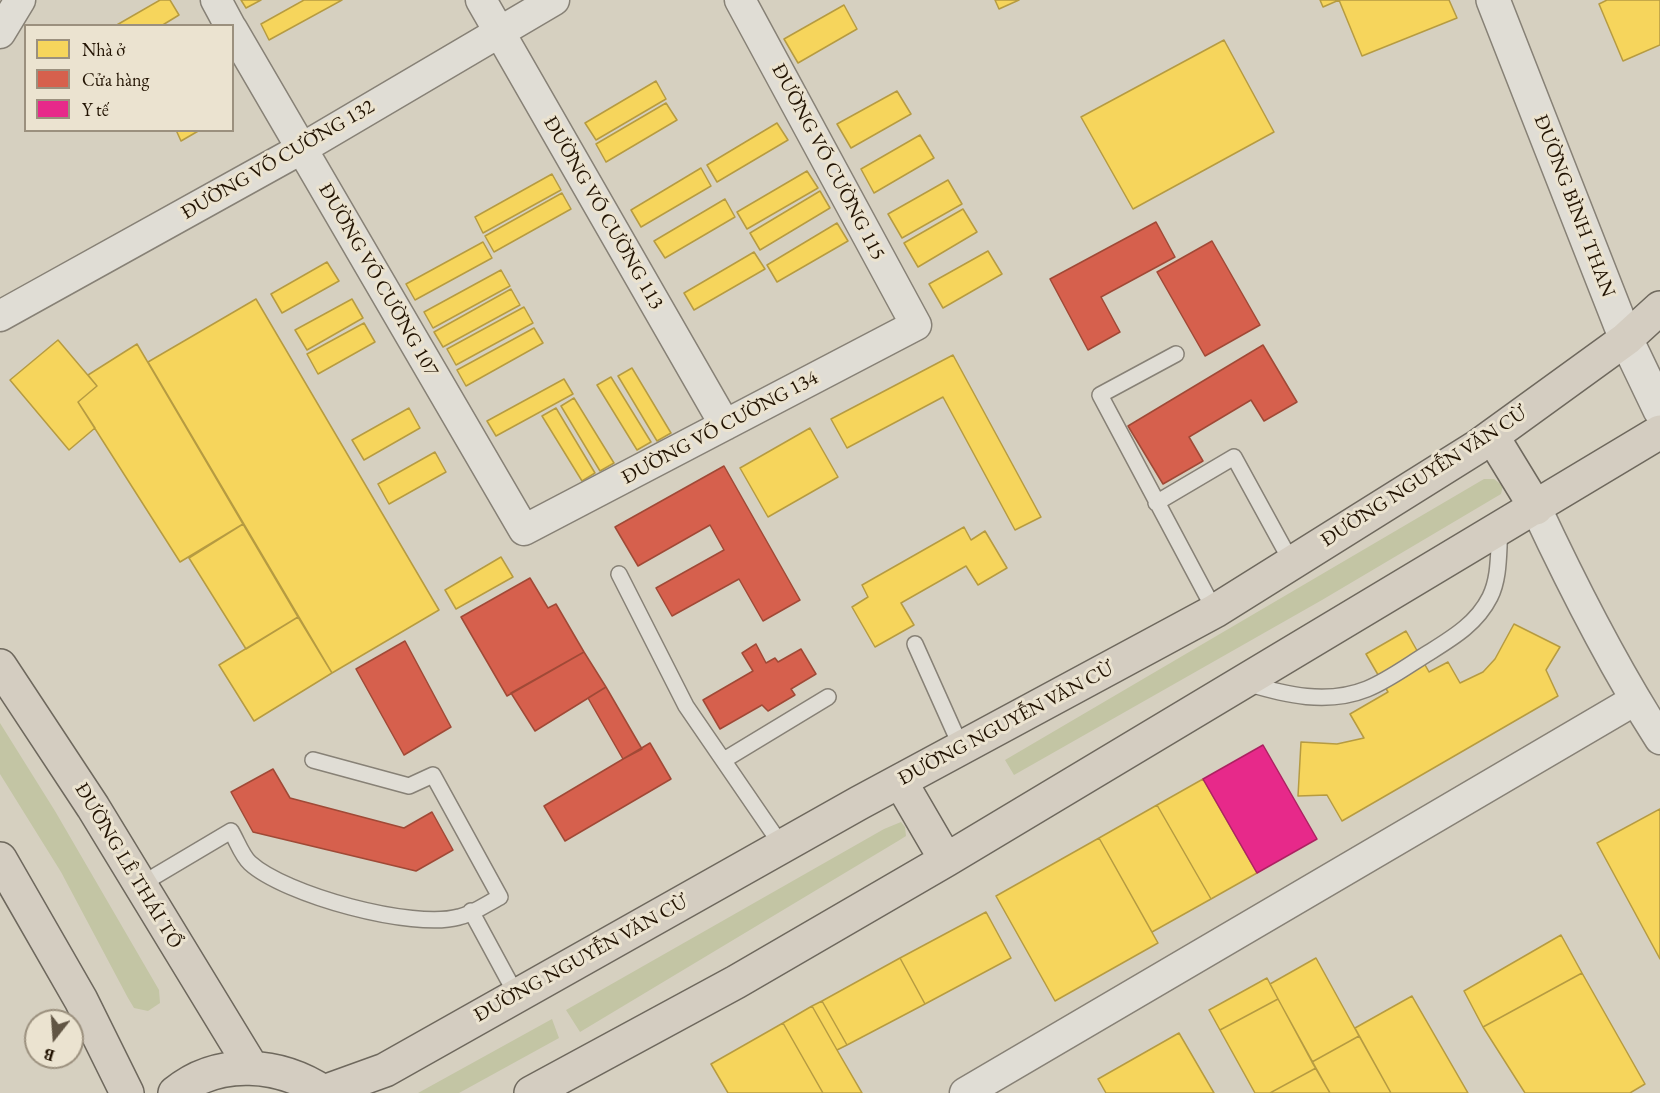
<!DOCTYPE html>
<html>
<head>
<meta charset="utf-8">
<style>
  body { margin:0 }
  #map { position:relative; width:1660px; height:1093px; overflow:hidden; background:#d6d0c0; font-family:"EB Garamond",serif }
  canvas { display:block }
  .legend { position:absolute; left:24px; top:24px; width:210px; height:108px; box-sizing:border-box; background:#ebe3d0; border:2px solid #9b907e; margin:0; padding:8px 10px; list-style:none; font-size:18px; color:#221302 }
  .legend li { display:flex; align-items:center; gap:12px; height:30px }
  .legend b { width:30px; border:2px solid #9b907e }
  .north { position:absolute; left:24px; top:1009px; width:60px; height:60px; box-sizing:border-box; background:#ebe3d0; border:2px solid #9b907e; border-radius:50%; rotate:197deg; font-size:16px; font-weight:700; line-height:24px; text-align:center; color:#221302 }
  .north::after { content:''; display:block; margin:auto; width:21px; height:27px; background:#615544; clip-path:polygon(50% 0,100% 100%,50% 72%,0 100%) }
</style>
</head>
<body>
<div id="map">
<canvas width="1660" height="1093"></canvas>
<ul class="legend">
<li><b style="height:16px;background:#f6d55c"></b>Nhà ở</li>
<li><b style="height:16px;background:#d6604d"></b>Cửa hàng</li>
<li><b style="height:16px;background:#e7298a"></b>Y tế</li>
</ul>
<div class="north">B</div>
</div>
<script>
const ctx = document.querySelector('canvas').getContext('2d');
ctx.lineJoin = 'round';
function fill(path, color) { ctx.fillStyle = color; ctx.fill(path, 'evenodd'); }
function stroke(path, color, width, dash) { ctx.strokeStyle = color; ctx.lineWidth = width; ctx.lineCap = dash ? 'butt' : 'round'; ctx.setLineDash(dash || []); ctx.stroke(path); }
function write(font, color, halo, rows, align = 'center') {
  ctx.font = font + ' "EB Garamond",serif'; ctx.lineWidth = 6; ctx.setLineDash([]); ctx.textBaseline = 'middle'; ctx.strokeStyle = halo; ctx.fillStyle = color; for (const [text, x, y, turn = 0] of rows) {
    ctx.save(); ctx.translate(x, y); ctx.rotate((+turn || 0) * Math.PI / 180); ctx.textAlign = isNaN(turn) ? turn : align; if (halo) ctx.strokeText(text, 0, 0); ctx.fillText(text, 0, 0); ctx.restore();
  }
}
fill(new Path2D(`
  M1484,479H1494L1503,486L1501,494L1322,600L1014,775L1005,760Z
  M0,723L55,811L159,990L160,1003L148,1011L134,1008L128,998L61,872L0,774Z
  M901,822L905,827L906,836L898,841L580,1032L566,1010L884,829Z
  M552,1019L559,1038L459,1093H418Z`), '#c3c5a4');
const homes = new Path2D(`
  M160,0H170L179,15L161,26H115Z
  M241,0H261L246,8Z
  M304,0H342L269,40L261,24Z
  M995,0H1019L999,9Z
  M1320,0H1449L1457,18L1362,56L1339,0L1323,7Z
  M1607,0H1660V45L1623,61L1599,4Z
  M844,5L857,29L798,63L784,39Z
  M1224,40L1274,132L1133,209L1081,117Z
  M656,81L666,99L596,140L585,123Z
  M897,91L911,114L851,148L837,124Z
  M666,103L677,120L606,162L596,144Z
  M777,123L788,140L717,182L707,165Z
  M176,130H200L181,141Z
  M920,135L934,158L874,193L861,169Z
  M701,168L711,186L641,227L631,210Z
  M807,171L818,188L747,229L737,212Z
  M552,174L561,190L483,233L475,217Z
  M948,180L962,204L902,238L888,214Z
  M820,191L830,208L760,250L750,233Z
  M562,193L571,209L494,252L485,236Z
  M725,199L735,217L665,258L654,241Z
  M963,209L977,232L918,267L904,243Z
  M837,223L848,241L777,282L767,265Z
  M483,242L492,258L415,300L406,284Z
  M988,251L1002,274L943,308L929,284Z
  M754,252L765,269L694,310L684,293Z
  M327,262L339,281L282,313L271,294Z
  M501,270L510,286L433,328L424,312Z
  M511,289L520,305L443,347L434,332Z
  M256,299L439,610L332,673L148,362Z
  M352,299L363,318L307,350L295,330Z
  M524,307L533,323L456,365L447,349Z
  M364,323L375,342L318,374L307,354Z
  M534,328L543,343L466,386L457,370Z
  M58,340L97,386L78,402L95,428L69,450L10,380Z
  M137,344L243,524L180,562L78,402L97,386L88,375Z
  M953,355L1041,517L1015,530L943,397L847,448L831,419Z
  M632,368L671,433L657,441L618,376Z
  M611,377L651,442L637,450L597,385Z
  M564,379L573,394L496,436L487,421Z
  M574,398L614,463L600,471L561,406Z
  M409,408L420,428L364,460L352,440Z
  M556,408L595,473L582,481L542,416Z
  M810,428L838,477L768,517L740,468Z
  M435,452L446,472L389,504L378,484Z
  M243,524L298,617L246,649L189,558Z
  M964,527L971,540L985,531L1007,568L978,585L966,566L901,603L914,625L875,647L852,607L868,597L862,585Z
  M501,557L513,577L456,609L445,590Z
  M298,617L332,673L254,721L219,665Z
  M1514,624L1560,647L1546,670L1558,696L1342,821L1327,795L1298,796L1301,742L1337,744L1364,738L1350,714L1388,692L1366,654L1406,631L1429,672L1448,662L1460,683L1483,672L1495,659Z
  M1203,779L1257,873L1211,899L1157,805Z
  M1157,805L1211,899L1152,932L1099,838Z
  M1660,809V959L1597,843Z
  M1099,838L1158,943L1055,1001L996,896Z
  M986,912L1011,958L925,1004L900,958Z
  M1561,935L1582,973L1483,1027L1464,991Z
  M900,958L925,1004L847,1045L822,1001Z
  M1316,958L1359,1036L1312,1062L1270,984Z
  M1582,973L1645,1084L1630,1093H1525L1483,1027Z
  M1267,978L1278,999L1220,1030L1209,1010Z
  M1412,996L1468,1093H1391L1355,1028Z
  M1278,999L1316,1068L1270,1093H1255L1220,1030Z
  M822,1001L847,1045L837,1050L812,1006Z
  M812,1006L837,1050L862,1093H823L783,1023Z
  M783,1023L823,1093H728L711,1064Z
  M1179,1033L1214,1093H1106L1098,1079Z
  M1359,1036L1391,1093H1330L1312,1062Z
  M1316,1068L1330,1093H1270Z`);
fill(homes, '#f6d55c');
stroke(homes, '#b69b41', 1.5);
const shops = new Path2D(`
  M1156,222L1175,257L1101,297L1120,332L1088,350L1050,279Z
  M1212,241L1260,325L1205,356L1157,272Z
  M1263,345L1297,402L1264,421L1251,400L1189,437L1203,461L1163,484L1128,426Z
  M724,466L800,600L763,621L739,579L672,616L656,588L724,550L710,525L638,566L615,527Z
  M530,578L548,608L556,604L584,652L507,696L461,617Z
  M405,641L451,727L404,755L356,669Z
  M756,644L766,663L775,658L778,662L801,649L816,674L791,689L795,695L768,711L762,705L720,729L703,700L753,671L742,653Z
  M584,652L606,687L535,731L511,693Z
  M606,687L642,749L623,759L588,698Z
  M650,743L671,779L565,841L544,806Z
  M273,769L290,798L404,828L432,812L453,850L416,871L253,832L231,792Z`);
fill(shops, '#d6604d');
stroke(shops, '#a04936', 1.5);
const health = new Path2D(`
  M1263,745L1317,839L1257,873L1203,779Z`);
fill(health, '#e7298a');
stroke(health, '#ac2261', 1.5);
const service = new Path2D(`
  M1176,354L1100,395L1215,611
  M1156,503L1234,457L1292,563
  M619,574L686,706L782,846
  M915,644L962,749
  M1246,683C1286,695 1327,705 1367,689C1389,680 1410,664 1430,652C1454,637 1477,623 1490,597C1500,577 1498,552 1500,530
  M724,760L828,697
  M140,885L231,831C237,841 242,856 250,863C285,895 413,930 459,917C473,914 488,903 500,897L433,775L409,786L313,760
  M471,911L517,996`);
const minor = new Path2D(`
  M216,0L230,26
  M481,0L725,425
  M232,29L524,530L916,325L740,0
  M0,33L20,0
  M0,316L301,149L554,0
  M1536,508C1573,587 1613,666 1660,739
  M965,1093L1635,700`);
const tertiary = new Path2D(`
  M1493,0L1626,339L1660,410`);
const primary = new Path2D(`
  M1492,436L1536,508
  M0,666L93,807L252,1068
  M900,781L946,860
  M0,859L81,1000L127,1093
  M324,1092L385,1070L859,803L1215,611L1477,447L1626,339L1660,308
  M175,1093C219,1057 280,1063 325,1093
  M531,1093L736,982L946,860L1660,432`);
stroke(service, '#878176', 18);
stroke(minor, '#878176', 33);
stroke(tertiary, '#878176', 36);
stroke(primary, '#6e685d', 36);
stroke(service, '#e0ddd5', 15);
stroke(minor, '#e0ddd5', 30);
stroke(tertiary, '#e0ddd5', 33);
stroke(primary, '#d4cdc1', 33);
write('20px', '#221302', '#ebe3d0', [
  ["ĐƯỜNG VÕ CƯỜNG 132",278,160,-30],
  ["ĐƯỜNG VÕ CƯỜNG 115",828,162,62],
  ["ĐƯỜNG BÌNH THAN",1574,206,69],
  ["ĐƯỜNG VÕ CƯỜNG 113",603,213,60],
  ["ĐƯỜNG VÕ CƯỜNG 107",378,280,60],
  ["ĐƯỜNG VÕ CƯỜNG 134",720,428,-28],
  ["ĐƯỜNG NGUYỄN VĂN CỪ",1424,477,-33],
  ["ĐƯỜNG NGUYỄN VĂN CỪ",1006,724,-28],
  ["ĐƯỜNG LÊ THÁI TỔ",128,866,59],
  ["ĐƯỜNG NGUYỄN VĂN CỪ",581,959,-29]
]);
</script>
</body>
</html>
